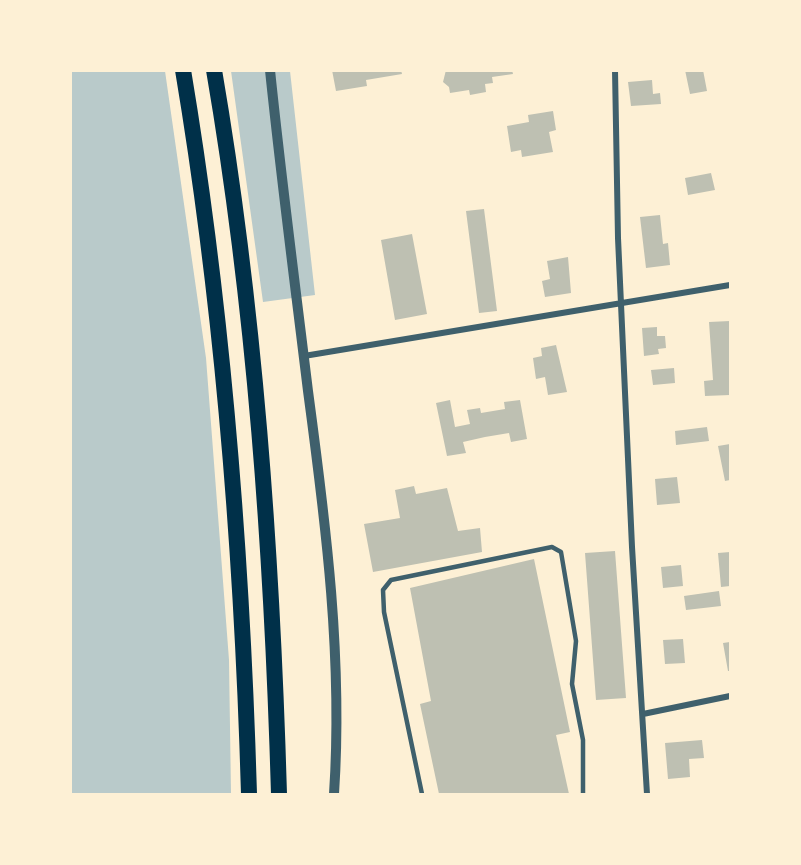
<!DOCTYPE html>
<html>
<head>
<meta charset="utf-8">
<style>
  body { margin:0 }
  #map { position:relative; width:801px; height:865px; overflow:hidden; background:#fdf0d5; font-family:Commissioner,sans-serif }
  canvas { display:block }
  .frame { position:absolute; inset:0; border:72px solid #fdf0d5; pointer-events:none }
</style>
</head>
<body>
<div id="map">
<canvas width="801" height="865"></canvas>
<div class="frame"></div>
</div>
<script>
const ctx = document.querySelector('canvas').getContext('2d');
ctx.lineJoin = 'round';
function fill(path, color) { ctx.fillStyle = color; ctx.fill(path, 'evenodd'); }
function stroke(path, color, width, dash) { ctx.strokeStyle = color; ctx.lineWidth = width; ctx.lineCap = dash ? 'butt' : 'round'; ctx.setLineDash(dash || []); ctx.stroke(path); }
fill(new Path2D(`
  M70,71H165L206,358L229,660L231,794H71Z
  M231,71H290L315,295L263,302Z`), '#b9caca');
fill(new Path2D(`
  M332,70H401L402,74L366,80L367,86L336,91Z
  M446,70H512L513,74L492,77L493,83L485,84L486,92L470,95L469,90L450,93L449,87L443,82Z
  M685,70H703L707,91L690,94Z
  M652,80L653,94L660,93L661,104L631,106L628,82Z
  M553,111L556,130L549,132L553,152L522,157L521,150L511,152L507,126L529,122L528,115Z
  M711,173L715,190L688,195L685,178Z
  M484,209L497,311L479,313L466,211Z
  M660,215L663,244L668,243L670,265L646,268L640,217Z
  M412,234L427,314L395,320L381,240Z
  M568,257L571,293L545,297L542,281L550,279L547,261Z
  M730,321V395L705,396L704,381L713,380L709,322Z
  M657,327V336H665L666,348L658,349L659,354L644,356L642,328Z
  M556,345L567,392L548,395L545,377L536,379L533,358L542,356L541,348Z
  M674,368L675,383L653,385L651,370Z
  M450,400L455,427L470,424L467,410L480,408L481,413L505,409L504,402L520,400L527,439L511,442L509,433L485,437L463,442L466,453L447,456L436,403Z
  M707,427L709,441L676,445L675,431Z
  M730,444V480L725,481L718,446Z
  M677,477L680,503L657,505L655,479Z
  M414,486L416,494L447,488L458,531L480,528L482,552L373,572L364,524L400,518L395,490Z
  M615,551L626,698L596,700L585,553Z
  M730,552V586L721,587L718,553Z
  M534,559L570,732L556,735L569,794H439L420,704L431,701L410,588Z
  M681,565L683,586L663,588L661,567Z
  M719,591L721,606L686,610L684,596Z
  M683,639L685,663L665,664L663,640Z
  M730,642V671H728L723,643Z
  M702,740L704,758L689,759L690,777L668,779L665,743Z`), '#bec0b2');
stroke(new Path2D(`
  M422,794L384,612L383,590L391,580L552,547L561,552L576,641L572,684L583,740V794`), '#3f606c', 4.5);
stroke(new Path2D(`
  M615,70L618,238L632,547L647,794
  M304,356L730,285
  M643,714L730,696`), '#3f606c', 6);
stroke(new Path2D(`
  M270,70C281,177 295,284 308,391C326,525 343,660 334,794`), '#3f606c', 10);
stroke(new Path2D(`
  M183,70C223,309 242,553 249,794
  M214,70C255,309 272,553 279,794`), '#003049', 16);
</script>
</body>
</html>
